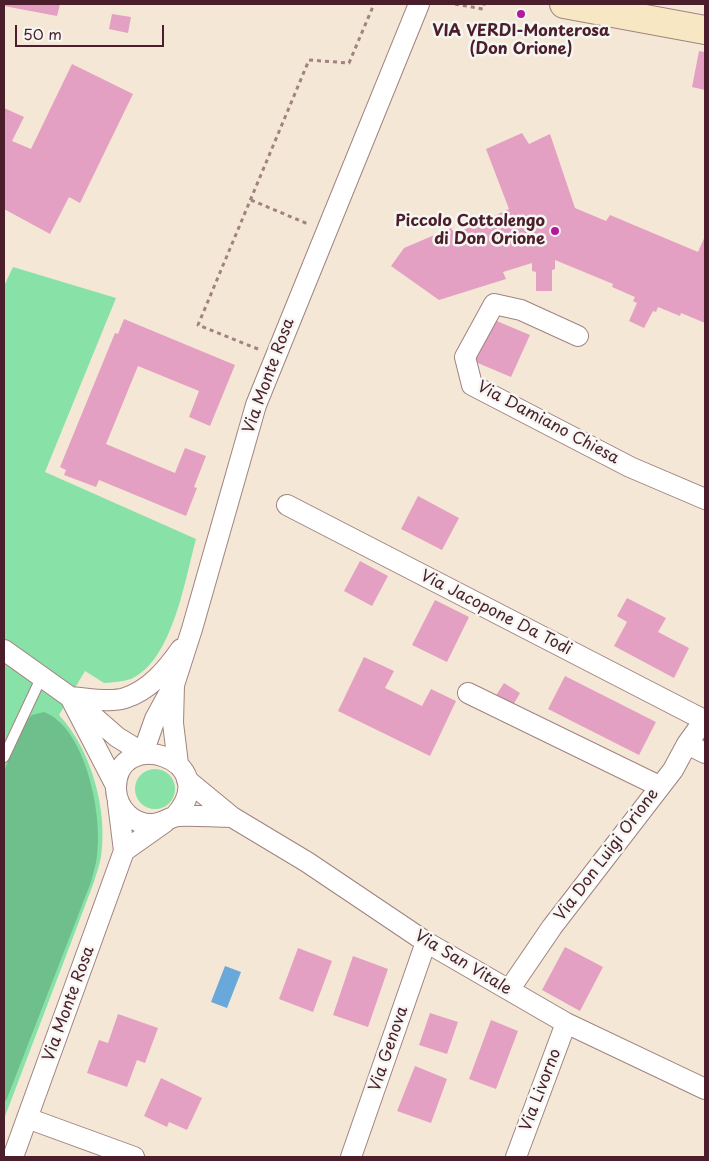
<!DOCTYPE html>
<html>
<head>
<meta charset="utf-8">
<style>
  body { margin:0 }
  #map { position:relative; width:709px; height:1161px; overflow:hidden; background:#f5e7d5; font-family:"Playpen Sans",sans-serif }
  canvas { display:block }
  .frame { position:absolute; inset:0; border:5px solid #4a1f2b; pointer-events:none }
  .scale { position:absolute; left:15px; top:25px; width:149px; height:22px; box-sizing:border-box; border:2px solid #4a1f2b; border-top:0; padding-left:6px; font-size:15px; line-height:18px; white-space:nowrap; color:#4a1f2b; -webkit-text-stroke:4px #f6f6f2; paint-order:stroke }
</style>
</head>
<body>
<div id="map">
<canvas width="709" height="1161"></canvas>
<div class="frame"></div>
<div class="scale">50 m</div>
</div>
<script>
const ctx = document.querySelector('canvas').getContext('2d');
ctx.lineJoin = 'round';
function fill(path, color) { ctx.fillStyle = color; ctx.fill(path, 'evenodd'); }
function stroke(path, color, width, dash) { ctx.strokeStyle = color; ctx.lineWidth = width; ctx.lineCap = dash ? 'butt' : 'round'; ctx.setLineDash(dash || []); ctx.stroke(path); }
function write(font, color, halo, rows, align = 'center') {
  ctx.font = font + ' "Playpen Sans",sans-serif'; ctx.lineWidth = 5; ctx.setLineDash([]); ctx.textBaseline = 'middle'; ctx.strokeStyle = halo; ctx.fillStyle = color; for (const [text, x, y, turn = 0] of rows) {
    ctx.save(); ctx.translate(x, y); ctx.rotate((+turn || 0) * Math.PI / 180); ctx.textAlign = isNaN(turn) ? turn : align; if (halo) ctx.strokeText(text, 0, 0); ctx.fillText(text, 0, 0); ctx.restore();
  }
}
fill(new Path2D(`
  M13,267L116,298L45,472L196,539C185,579 173,660 131,679C122,682 113,682 104,683L85,671L59,715C91,749 108,810 101,856C100,865 96,874 94,882L4,1119V286Z
  M135 789a20 20 0 1 1 40 0a20 20 0 1 1-40 0Z`), '#88e1a6');
fill(new Path2D(`
  M44,712C86,728 103,816 97,856C96,865 93,873 91,882L6,1101L4,1100V771L24,723L32,715Z`), '#6ebf8b');
fill(new Path2D(`
  M225,966L241,972L227,1008L211,1002Z`), '#68a8db');
fill(new Path2D(`
  M4,4H60L57,16L4,6Z
  M112,14L131,17L128,33L109,29Z
  M699,51L705,52V90L692,87Z
  M72,64L133,94L80,203L69,197L50,234L4,209V108L24,117L12,141L31,149Z
  M522,133L529,144L550,134L575,208L606,221L610,215L698,252L705,236V323L681,313L680,316L658,307L656,312L653,311L644,328L629,321L637,303L633,301L635,297L612,287L613,284L555,260V269L552,270V291H536V272L532,271V263L503,272L506,279L439,300L391,266L404,248L451,228L455,234L509,209L486,149Z
  M124,319L235,365L210,426L189,417L199,391L138,366L106,444L175,473L185,448L206,456L194,487L197,488L186,516L99,480L96,487L64,475L66,470L60,467L115,333L118,334Z
  M492,319L530,335L511,377L473,361Z
  M418,496L459,518L442,550L401,529Z
  M360,561L388,576L372,606L344,591Z
  M627,598L666,618L658,632L689,648L674,678L614,646L627,622L617,616Z
  M435,600L469,617L447,662L412,645Z
  M364,657L394,671L385,688L422,706L431,689L456,701L430,756L338,711Z
  M565,676L656,722L639,755L548,709Z
  M504,683L520,693L512,707L495,697Z
  M565,947L603,967L580,1011L542,990Z
  M298,948L332,961L313,1012L279,999Z
  M353,956L388,969L368,1027L333,1015Z
  M430,1013L458,1022L447,1054L419,1045Z
  M118,1014L158,1028L145,1063L137,1060L127,1087L87,1073L99,1040L108,1043Z
  M491,1020L518,1031L496,1089L469,1079Z
  M415,1066L447,1079L431,1123L397,1111Z
  M161,1078L202,1098L187,1130L169,1122L167,1127L144,1116Z`), '#e4a0c2');
const lane = new Path2D(`
  M4,757L42,676`);
const street = new Path2D(`
  M578,336L521,310L494,304L465,357L472,385L630,467L705,499
  M287,505L704,720
  M4,650L70,697L116,786
  M468,693L659,786
  M70,697C87,698 109,703 125,698C150,690 167,669 181,649
  M78,703L117,737L143,753L155,719L173,686
  M687,744L705,753
  M178,764L173,723L174,685L192,629L256,405L419,4
  M187,780L232,817L307,862L426,942L566,1023L705,1089
  M175,816C226,759 115,724 116,789C117,809 133,825 153,824C163,823 170,817 178,816C196,815 214,817 232,817
  M124,851L165,822
  M509,990L552,927L673,770L687,744L705,719
  M27,1118L134,1157
  M13,1157L124,851L118,803
  M351,1157L426,942
  M516,1157L566,1023`);
const secondary = new Path2D(`
  M564,4L705,30`);
stroke(lane, '#a08380', 12);
stroke(street, '#a08380', 22);
stroke(secondary, '#a08380', 30);
stroke(new Path2D(`
  M455,4L483,9L484,4
  M251,200L308,224
  M258,349L198,325L309,60L349,63L374,4`), '#a08380', 3, [4, 4]);
stroke(lane, '#fff', 10);
stroke(street, '#fff', 20);
stroke(secondary, '#f7e8c3', 28);
for (const [x, y, r, color] of [
  [521,14,5,"#b5179e"],
  [555,231,5,"#b5179e"]
]) { const dot = new Path2D(); dot.arc(x, y, r, 0, 2 * Math.PI); ctx.fillStyle = color; ctx.fill(dot); stroke(dot, '#f6f6f2', 2); }
write('bold 16px', '#4a1f2b', '#f6f6f2', [
  ["VIA VERDI-Monterosa",521,32],
  ["(Don Orione)",521,50],
  ["Piccolo Cottolengo",545,222,"right"],
  ["di Don Orione",545,240,"right"]
]);
write('16px', '#4a1f2b', '#f6f6f2', [
  ["Via Monte Rosa",269,376,-70],
  ["Via Damiano Chiesa",548,423,28],
  ["Via Jacopone Da Todi",496,613,27],
  ["Via Don Luigi Orione",607,855,-53],
  ["Via San Vitale",463,963,31],
  ["Via Monte Rosa",69,1004,-70],
  ["Via Genova",389,1049,-71],
  ["Via Livorno",541,1090,-69]
]);
</script>
</body>
</html>
